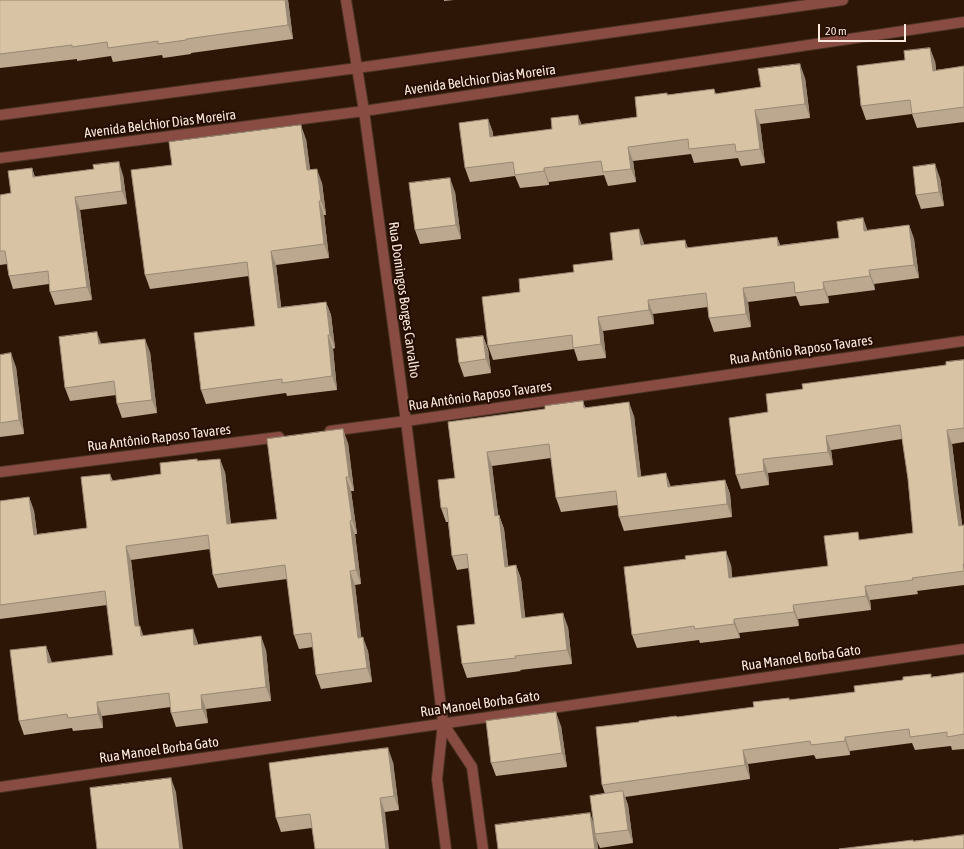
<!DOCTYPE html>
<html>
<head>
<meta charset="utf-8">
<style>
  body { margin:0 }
  #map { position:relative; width:964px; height:849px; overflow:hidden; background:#2e1606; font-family:"Asap Condensed",sans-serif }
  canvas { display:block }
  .scale { position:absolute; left:818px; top:24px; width:88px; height:18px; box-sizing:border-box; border:2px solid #fae9de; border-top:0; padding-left:5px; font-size:12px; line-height:14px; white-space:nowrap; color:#fae9de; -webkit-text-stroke:3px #240d00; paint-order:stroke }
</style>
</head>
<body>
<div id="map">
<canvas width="964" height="849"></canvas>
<div class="scale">20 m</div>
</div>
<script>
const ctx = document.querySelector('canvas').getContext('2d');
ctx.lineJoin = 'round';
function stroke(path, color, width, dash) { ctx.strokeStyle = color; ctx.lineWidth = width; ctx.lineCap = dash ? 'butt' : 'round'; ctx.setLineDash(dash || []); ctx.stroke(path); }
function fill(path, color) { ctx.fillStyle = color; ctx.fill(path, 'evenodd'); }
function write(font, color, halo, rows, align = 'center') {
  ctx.font = font + ' "Asap Condensed",sans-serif'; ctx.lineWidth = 4; ctx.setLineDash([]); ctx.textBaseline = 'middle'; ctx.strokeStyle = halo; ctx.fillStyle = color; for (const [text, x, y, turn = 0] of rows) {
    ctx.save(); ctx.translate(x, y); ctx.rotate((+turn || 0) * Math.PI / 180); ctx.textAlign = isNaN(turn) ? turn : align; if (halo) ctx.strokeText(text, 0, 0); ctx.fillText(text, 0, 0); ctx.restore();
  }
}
const minor = new Path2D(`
  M346,0L364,111L406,421L443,723L437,779L446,849
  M0,115L357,68L843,0
  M0,158L364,111L964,22
  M330,431L406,421L964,341
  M0,472L279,437
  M443,723L472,767L483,849
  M0,787L964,649`);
stroke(minor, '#4b3424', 12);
stroke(minor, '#894c43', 10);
fill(new Path2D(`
  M0,0H288L293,39L191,53V54L163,58L162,55L113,62L111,56L77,61V59L0,68Z
  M444,0H454L444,1Z
  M935,61L936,70L964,66V122L917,128L912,114L866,120L861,106Z
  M805,78L810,118L760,124L765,163L741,166L738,158L694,163L691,154L633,161L636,182L608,186L604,175L549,182V185L520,188L515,176L470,182L465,168L488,119L493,133V137L552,129L582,124L637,117L667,93L668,95L714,89L716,94L761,87Z
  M306,139L310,170L322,183L326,215H324L329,258L276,265L281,307L326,302L331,315L335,348L333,349L337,390L287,396L286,393L206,404L201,390L255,326L249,276L150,289L145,275L172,165Z
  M32,168L35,177L123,175L127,204L80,210L92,300L55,305L50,292L49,284L13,289L9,276L7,264L0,265V195L11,193Z
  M940,178L944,206L921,209L916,195Z
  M455,192L461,239L420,244L415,230Z
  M863,218L867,230L909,225L914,239L919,278L874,284L875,290L828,296L829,303L800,306L796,296L748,302L751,327L714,332L709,318L708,307L653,314L654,324L603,331L606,358L578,361L574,349L493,360L488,346L520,292L574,272L613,260L644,243V245L688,248L777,237L780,245L839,238Z
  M483,336L488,349L491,373L464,377L459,363Z
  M101,344L150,352L157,413L122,418L117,404L116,395L70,401L65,388Z
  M0,355L16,367L24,434L0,437Z
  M964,360V442L952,444L962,526L964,525V585L917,591L918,594L870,600L871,610L798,619L799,626L739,633L740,638L700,643L699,640L637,648L632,635L686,559L731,565L732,578L828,566L861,540L913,533L908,479L902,439L831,450L833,465L768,473L769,485L741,489L736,475L768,412L803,389L946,365Z
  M583,401L585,407L634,416L641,477L671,486L725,480L730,494L732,517L624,531L619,517L618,505L561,512L556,498L551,458L492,466L498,515H499L504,529L508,566L516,565L521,579L525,618L568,627L572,664L520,670L521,671L467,678L462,664L475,624L469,568L457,570L452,556L448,522H446L441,508L455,478L448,422L545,409Z
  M348,443L354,491H351L357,534H355L361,584L355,585L361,637L368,651L372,682L321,689L316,675L313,647L299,649L294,635L287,579L218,588L213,575L210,549L131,560L139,626L143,636L198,644L266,650L271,701L206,709L208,723L176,727L171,713V707L102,716L103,728L73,731L72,728L24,735L19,721L46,646L51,660L52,663L113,655L107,605L0,619V501L29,497L34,511L37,534L87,528L110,474L113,481L161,474L197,459L198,461L225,472L231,524L277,519Z
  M964,673V749L952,750L951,746L915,750L912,743L850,751V755L816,759L814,755L748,764L750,779L625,797L628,805L633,843L600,848L597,841L598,849H498L593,822L605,794L602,785L677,717L754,707L789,698L790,700L855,692L932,677Z
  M561,726L567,767L496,776L491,763Z
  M393,762L399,810L385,812L312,828L281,832L276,818Z`), '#bba88e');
fill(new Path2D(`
  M285,0H288L293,39L288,25Z
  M930,48L935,61L938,84L933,71Z
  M800,64L805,78L810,118L805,104Z
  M755,110L760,124L765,163L760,149Z
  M578,115L583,128L579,125Z
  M488,119L493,133L495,151L490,137Z
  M301,125L306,139L312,184L307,170Z
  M628,147L633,161L636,182L631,169Z
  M119,162L123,175L127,204L122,191Z
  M935,164L940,178L944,206L939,192Z
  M32,168L36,181L33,177Z
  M544,168L549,182V185L544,171Z
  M317,169L322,183L326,215L321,201Z
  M450,178L455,192L461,239L456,225Z
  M75,197L80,210L92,300L87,287Z
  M319,201L324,215L329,258L324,244Z
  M863,218L868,232L864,231Z
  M909,225L914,239L919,278L914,265Z
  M639,229L644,243L646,259L641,245Z
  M777,237L782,250L778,246Z
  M685,240L690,253L686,248Z
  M271,251L276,265L283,321L278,308Z
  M869,270L874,284L875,290L870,276Z
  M823,282L828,296L829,303L824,289Z
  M743,288L748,302L751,327L746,314Z
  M648,300L653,314L654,324L649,310Z
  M326,302L331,315L335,348L330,335Z
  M598,317L603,331L606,358L601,344Z
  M97,332L102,346L99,344Z
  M328,335L333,349L337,390L332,376Z
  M483,336L488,349L491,373L486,359Z
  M145,339L150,352L157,413L152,400Z
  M11,353L16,367L24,434L19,420Z
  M629,402L634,416L643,491L638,477Z
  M343,429L348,443L354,491L349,477Z
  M947,430L952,444L964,539L959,526L954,492Z
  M826,436L831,450L833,465L828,452Z
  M487,452L492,466L500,529L495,516Z
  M220,459L225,472L232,538L227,524Z
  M763,459L768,473L769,485L764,471Z
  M666,473L671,487H668Z
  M346,477L351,491L357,534L352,520Z
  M725,480L730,494L732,517L727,504Z
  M29,497L34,511L39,549L34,535Z
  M499,515L504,529L510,580L505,567Z
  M350,521L355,534L361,584L356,570Z
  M126,546L131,560L140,640L135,626Z
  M726,551L731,565L734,592L729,578Z
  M516,565L521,579L527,632L522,618Z
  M350,571L355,585L363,651L358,638Z
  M865,586L870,600L871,610L866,596Z
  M793,605L798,619L799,626L794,612Z
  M563,613L568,627L572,664L567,650Z
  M734,619L739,633L740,638L734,624Z
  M140,626L145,640L141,636Z
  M193,629L198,643L199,658L194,645Z
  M261,636L266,650L271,701L266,687Z
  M363,637L368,651L372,682L367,668Z
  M46,646L51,660L53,677L48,663Z
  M201,695L206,709L208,723L202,709Z
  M97,702L102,716L103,728L98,714Z
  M556,712L561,726L567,767L562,753Z
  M845,737L850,751V755L845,741Z
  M388,748L393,762L399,810L394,796Z
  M743,750L748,764L750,779L745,765Z
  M171,778L176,792L183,849H180Z
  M623,791L628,805L633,843L628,830Z
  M380,798L385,812L389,849H386Z
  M590,813L595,827V834L597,840L598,849H595Z`), '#988874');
const building = new Path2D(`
  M0,0H285L288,25L186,39V40L158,44V41L108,48L107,42L72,47V45L0,54Z
  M930,48L933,71L964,66V107L912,114L910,100L861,106L857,66L905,60L904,51Z
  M800,64L805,104L755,110L760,149L736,152L735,144L689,149L688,139L628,147L631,169L603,172L601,161L544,168V171L515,175L513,162L465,168L459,123L488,119L490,137L552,129L551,118L578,115L579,125L637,117L635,97L667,93V95L714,89L715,94L761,87L758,69Z
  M301,125L307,170L317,169L321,201H319L324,244L271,251L278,308L326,302L330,335H328L332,376L282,383V379L201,390L194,333L255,326L247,262L145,275L131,170L172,165L169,142Z
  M119,162L122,191L75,197L87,287L50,292L48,271L9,276L5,251H0V195L11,193L8,171L32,168L33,177L94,169L93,165Z
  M935,164L939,192L916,195L913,167Z
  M450,178L456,225L415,230L409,183Z
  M863,218L864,231L909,225L914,265L869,270L870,276L823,282L824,289L795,293L794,282L743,288L746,314L709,318L706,293L648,300L649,310L598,317L601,344L573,348L572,335L488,346L482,297L520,292L519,279L574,272L573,265L613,260L610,233L639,229L641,245L685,240L686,248L777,237L778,246L839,238L837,222Z
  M97,332L99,344L145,339L152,400L117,404L114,381L65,388L59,337Z
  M483,336L486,359L459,363L456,339Z
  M11,353L19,420L0,423V355Z
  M964,360V428L947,430L954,492L959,526L964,525V563L963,564L964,571L912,578L913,580L865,586L866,596L793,605L794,612L734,619V624L695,629L694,626L632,635L624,567L686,559L685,556L726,551L729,578L828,566L824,536L858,532L859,540L913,533L908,479L900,425L826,436L828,452L763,459L764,471L736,475L729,418L768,412L766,394L803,389L802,384L946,365V362Z
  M583,401L584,408L629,402L638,477L666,473L668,487L725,480L727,504L619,517L616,491L556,498L549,444L487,452L495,516L499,515L505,567L516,565L522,618L563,613L567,650L515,656L516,658L462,664L457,626L475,624L467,554L452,556L447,508H441L438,480L455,478L448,422L545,409V406Z
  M343,429L349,477H346L352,520L350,521L356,570L350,571L358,638L363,637L367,668L316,675L311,633L294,635L285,565L213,575L208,535L126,546L135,626H140L141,636L193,629L194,645L261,636L266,687L201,695L202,709L171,713L169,693L97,702L98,714L68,718L67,714L19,721L10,650L46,646L48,663L113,655L105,591L0,605V501L29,497L34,535L87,528L81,477L110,474L111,481L161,474L160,463L197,459V461L220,459L227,524L277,519L267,439Z
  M964,673V734L947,737V732L910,737L909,729L845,737V741L811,745L810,741L743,750L745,765L602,785L596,727L639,722V721L676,716L677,717L754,707L753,702L789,698V700L855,692L854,686L903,680V677L931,674V677Z
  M556,712L562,753L491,763L486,721Z
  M388,748L394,796L380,798L386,849H315L310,814L276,818L269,763L320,756Z
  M171,778L180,849H97L90,788Z
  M623,791L628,830L595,834L590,796Z
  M590,813L595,849H498L495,825Z
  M964,835V849H839L913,840V841Z`);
fill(building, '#d9c3a5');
stroke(building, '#988874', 1);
write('14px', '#fae9de', '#240d00', [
  ["Avenida Belchior Dias Moreira",480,80,-8],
  ["Avenida Belchior Dias Moreira",160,124,-7],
  ["Rua Domingos Borges Carvalho",404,300,82],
  ["Rua Antônio Raposo Tavares",801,350,-8],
  ["Rua Antônio Raposo Tavares",480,396,-8],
  ["Rua Antônio Raposo Tavares",159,438,-7],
  ["Rua Manoel Borba Gato",801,658,-8],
  ["Rua Manoel Borba Gato",480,704,-8],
  ["Rua Manoel Borba Gato",159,750,-8]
]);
</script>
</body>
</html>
